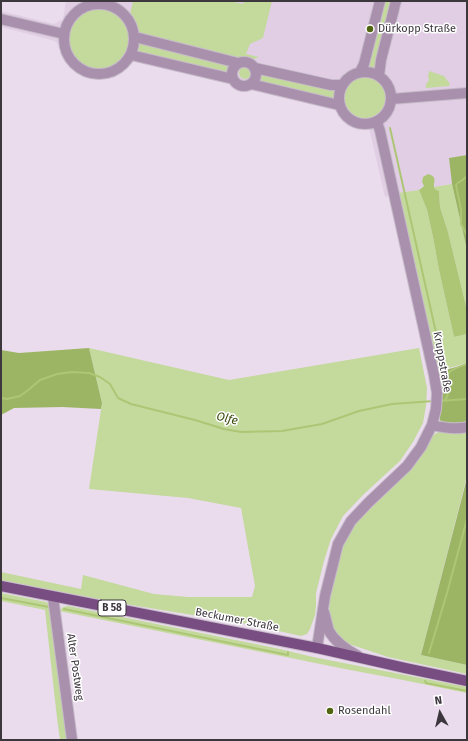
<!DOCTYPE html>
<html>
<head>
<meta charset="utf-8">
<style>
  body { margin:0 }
  #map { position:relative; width:468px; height:741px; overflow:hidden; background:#eadced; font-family:"Fira Sans",sans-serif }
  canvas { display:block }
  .frame { position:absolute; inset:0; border:2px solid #3c363d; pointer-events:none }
  .north { position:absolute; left:420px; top:693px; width:40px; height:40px; -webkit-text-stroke:3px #fff; paint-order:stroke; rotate:352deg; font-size:11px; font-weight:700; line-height:16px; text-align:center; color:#3c363d }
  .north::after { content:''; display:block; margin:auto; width:14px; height:18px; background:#3c363d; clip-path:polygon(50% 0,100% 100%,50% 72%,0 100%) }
</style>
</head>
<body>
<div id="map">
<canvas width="468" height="741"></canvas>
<div class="frame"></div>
<div class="north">N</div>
</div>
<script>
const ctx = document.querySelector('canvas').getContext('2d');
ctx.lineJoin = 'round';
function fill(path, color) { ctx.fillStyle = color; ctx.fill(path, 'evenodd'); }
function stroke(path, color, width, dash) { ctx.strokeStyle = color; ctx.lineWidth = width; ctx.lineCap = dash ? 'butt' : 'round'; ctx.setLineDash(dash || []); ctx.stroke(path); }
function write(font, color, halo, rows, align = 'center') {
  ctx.font = font + ' "Fira Sans",sans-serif'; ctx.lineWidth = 3; ctx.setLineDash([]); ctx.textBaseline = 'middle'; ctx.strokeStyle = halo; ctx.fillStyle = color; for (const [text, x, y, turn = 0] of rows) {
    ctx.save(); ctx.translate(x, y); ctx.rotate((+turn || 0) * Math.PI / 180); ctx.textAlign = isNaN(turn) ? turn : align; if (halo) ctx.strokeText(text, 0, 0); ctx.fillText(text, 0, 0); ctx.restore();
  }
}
fill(new Path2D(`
  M66,1H467V155L449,158L452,184L434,187L435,183L423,177L422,182L424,186L421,187L419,190L398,193L385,197L369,128L357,126L348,122L335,110L327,105L258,88H241L235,86L229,81L141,60L134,61L125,69L114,75L104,79L93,78L80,74L70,67L64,58L60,46L55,41L1,27V11L54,24L63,19Z`), '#e1cee5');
fill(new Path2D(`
  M133,1H230L243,4L244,1H272L263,38L250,44L246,54L259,57L251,60L247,59L239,60L139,33L130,14Z
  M383,1L393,2L377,70L366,69Z
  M68 39a31 31 0 1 1 62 0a31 31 0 1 1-62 0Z
  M137,42L232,64L230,74L135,52Z
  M239 73a6 6 0 1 1 12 0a6 6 0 1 1-12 0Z
  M261,71L337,89L336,100L258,81L260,78Z
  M429,71L444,76L450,84L449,86L426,88V84L429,80L428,77Z
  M344 97a21 21 0 1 1 42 0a21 21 0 1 1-42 0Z
  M452,184L467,250V310L448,232L440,207L439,191L435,189L434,187Z
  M419,190L427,210L433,237L439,270L454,337L467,334V363L438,371L398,193Z
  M89,348L229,380L419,348L427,388L426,406L423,423L413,442L400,461L363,495L343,516L331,539L324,561L316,593V606L315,615L310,629L307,634L301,636L247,624L119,603L1,580V572L81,589L83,575L154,594L188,597H252L255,586L241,508L188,498L89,489L102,403Z
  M467,429V476L421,655L467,665V674L388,657L346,643L336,634L329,623V612L330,592L342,546L354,524L391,489L410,468L432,436C441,428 455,430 467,429Z
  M1,593L46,602L51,606L71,740H60L57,718L45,610L1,601Z
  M68,606L280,649L313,657L467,687V693L398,679L345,669L59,611L63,607Z`), '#c4d99c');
fill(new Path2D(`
  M467,155V250L452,184L449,158Z
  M89,348L102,403L101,409L62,407L14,408L1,415V350L19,353Z
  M467,364V424L443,425L439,418L442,401V392L438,372Z
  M467,478V665L421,655Z`), '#9cb564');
fill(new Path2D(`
  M428,174C437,176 434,181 434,187L435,189L439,191L440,207L448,232L467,310V334L454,337L439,270L433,237L427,210L419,190L424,186L422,182L423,177Z`), '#adc675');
stroke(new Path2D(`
  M390,128L446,377
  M467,176C464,180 459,181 456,185L461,210V224L467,235
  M1,398L7,399L20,396L27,391L40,380L57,374L72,372L89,373L100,377L110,384L118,398L131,404L195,420L224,429L241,432L282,431L322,424L359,411L392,404L434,401
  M445,400C453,391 443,382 447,375C450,369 461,366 467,364
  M440,401L467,399
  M1,598L49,607
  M64,609L288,655V652
  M429,653L447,593L467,519
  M425,681L426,683L467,691`), '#adc675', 2);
const minor = new Path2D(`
  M64 39a35 35 0 1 1 70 0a35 35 0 1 1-70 0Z
  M1,19L64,34
  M135,37L238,63
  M131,55L233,79
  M232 74a12 12 0 1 1 24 0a12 12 0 1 1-24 0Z
  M255,68L331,85H342
  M339 98a26 26 0 1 1 52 0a26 26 0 1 1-52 0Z
  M360,72L364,64L380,1
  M379,76L381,60L396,1
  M251,84L339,105
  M391,99L467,93
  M432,425C444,428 455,430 467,427
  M53,597L72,740
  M324,612C326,618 327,625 329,631C335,642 347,650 358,656
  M317,648L325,596L338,544L351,521L368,503L407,466L421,447L432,425L436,409L437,393L434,375L380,131L377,122`);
const major = new Path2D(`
  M1,586L317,648L405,668L467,681`);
stroke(minor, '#c7bbca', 12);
stroke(major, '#c7bbca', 12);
stroke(minor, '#a991ae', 10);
stroke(major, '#784d81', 10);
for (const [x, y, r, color] of [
  [370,29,4,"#516511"],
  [330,711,4,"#516511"]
]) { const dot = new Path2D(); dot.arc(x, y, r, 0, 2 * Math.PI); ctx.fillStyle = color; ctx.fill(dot); stroke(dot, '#fff', 1.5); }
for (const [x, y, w] of [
  [112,608,28]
]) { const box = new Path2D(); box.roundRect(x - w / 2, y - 8, w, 16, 3); ctx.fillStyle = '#fff'; ctx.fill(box); stroke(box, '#3c363d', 1); }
write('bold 10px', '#3c363d', null, [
  ["B 58",112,608]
]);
write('11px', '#3c363d', '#fff', [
  ["Dürkopp Straße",378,29],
  ["Rosendahl",338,711]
], 'left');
write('11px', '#3c363d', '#fff', [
  ["Kruppstraße",442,362,80],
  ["Beckumer Straße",237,620,11],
  ["Alter Postweg",75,667,82]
]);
write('italic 12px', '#3f4f13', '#fff', [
  ["Olfe",227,419,14]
]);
</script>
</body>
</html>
